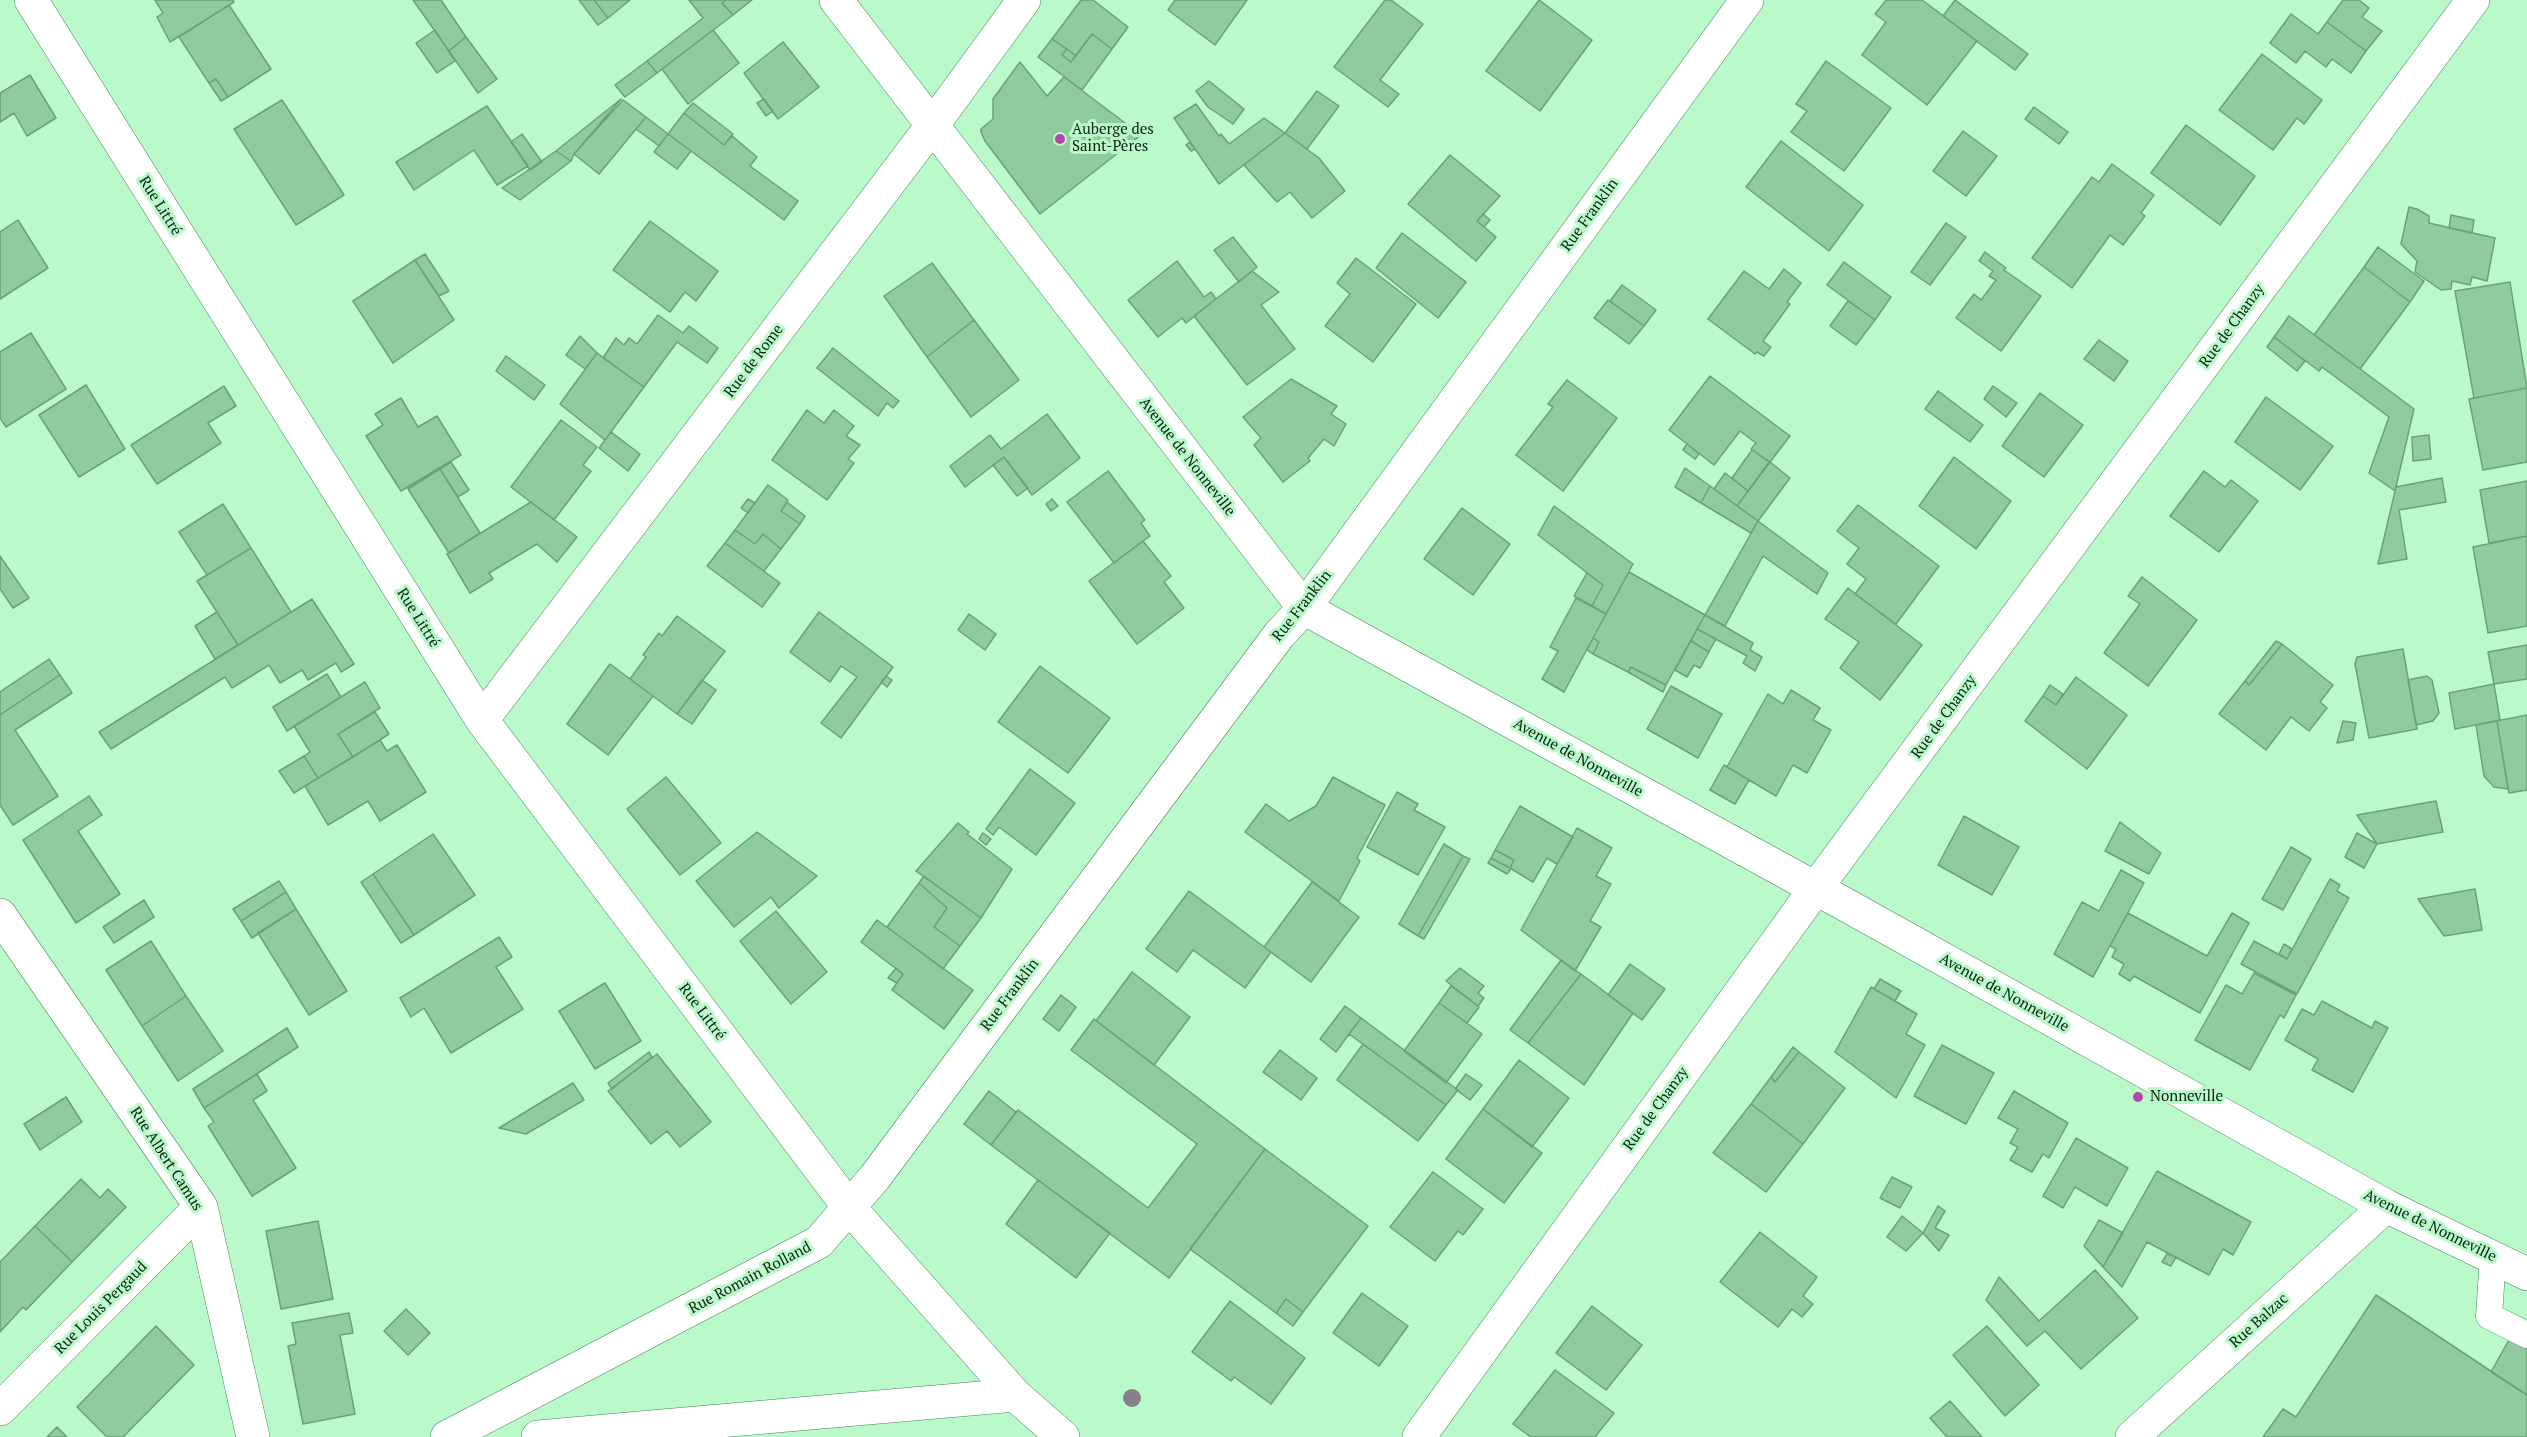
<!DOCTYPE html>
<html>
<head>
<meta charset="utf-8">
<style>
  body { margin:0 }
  canvas { display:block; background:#baf9ca }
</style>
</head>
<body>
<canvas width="2527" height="1437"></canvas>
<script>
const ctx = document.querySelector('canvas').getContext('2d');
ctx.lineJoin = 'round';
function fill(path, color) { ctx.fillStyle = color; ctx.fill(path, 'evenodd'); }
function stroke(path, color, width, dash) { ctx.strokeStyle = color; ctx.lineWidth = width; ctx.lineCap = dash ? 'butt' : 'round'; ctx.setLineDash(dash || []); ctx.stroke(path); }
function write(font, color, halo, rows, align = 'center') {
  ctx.font = font + ' "PT Serif",serif'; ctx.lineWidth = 6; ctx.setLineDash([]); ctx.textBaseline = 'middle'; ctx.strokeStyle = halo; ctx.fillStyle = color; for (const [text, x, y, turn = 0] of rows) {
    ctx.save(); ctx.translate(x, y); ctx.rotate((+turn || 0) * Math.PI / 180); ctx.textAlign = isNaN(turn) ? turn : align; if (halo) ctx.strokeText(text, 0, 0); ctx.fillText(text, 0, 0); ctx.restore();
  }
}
const building = new Path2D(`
  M155,0H233L234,2L170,42L157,17L163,13Z
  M413,0H441L466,37L449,51Z
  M579,0H594L608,18L598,25Z
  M594,0H630L608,18Z
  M689,0H726L722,3L733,15L657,73L647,61L703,18Z
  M726,0H752L733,15L722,3Z
  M1081,0H1093L1128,27L1112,49L1092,34L1076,56L1052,39Z
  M1175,0H1247L1215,45L1168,10Z
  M1385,0H1391L1423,24L1380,80L1399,94L1388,107L1334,67Z
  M1539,0L1592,40L1540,111L1486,71Z
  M1886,0H1922L1977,41L1927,105L1862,55L1886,22L1875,14Z
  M1955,0L2028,54L2015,70L1943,16Z
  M2343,0H2359L2369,8L2362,17L2382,31L2366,51L2327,22Z
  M229,5L271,69L228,97L216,79L209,83L179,37Z
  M2291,14L2318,34L2327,22L2366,51L2351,73L2332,59L2326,67L2305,51L2296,63L2270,43Z
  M435,30L455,61L437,73L416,43Z
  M713,30L739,63L688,104L662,69Z
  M1092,34L1112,49L1082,90L1038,57L1052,39L1067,49L1062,55L1071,62Z
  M466,37L497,79L478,93L449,51Z
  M783,42L819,87L778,119L744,73Z
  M1067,49L1076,56L1071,62L1062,55Z
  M2262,54L2322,100L2304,124L2297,118L2273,150L2219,110Z
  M647,61L657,73L625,97L615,85Z
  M1826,61L1891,108L1844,171L1791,132L1807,111L1796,104Z
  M1020,62L1047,96L1064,77L1141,135L1040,214L985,141L981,132V129L993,119V99Z
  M30,75L56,118L27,136L14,113L0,122V93Z
  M216,79L228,97L221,101L209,83Z
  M1209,81L1244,109L1233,124L1208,107L1196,91Z
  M1317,91L1339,106L1307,149L1285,133Z
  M621,99L574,154L571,161L556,151Z
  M764,99L773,111L766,116L757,103Z
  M282,100L344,195L296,225L234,129Z
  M623,100L646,117L599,174L574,154Z
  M693,103L733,134L724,145L684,113Z
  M1196,104L1219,136L1221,134L1229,144L1264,118L1285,133L1219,184L1174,118Z
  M487,106L528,166L497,185L474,150L414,190L396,162Z
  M2034,107L2068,132L2059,144L2025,119Z
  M684,113L724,145L732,136L757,157L750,166L798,201L784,220L668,134Z
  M646,117L668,134L659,146L636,129Z
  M2186,125L2255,176L2220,225L2151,173Z
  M1963,131L1997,156L1966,196L1933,171Z
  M1285,133L1319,158L1345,191L1312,218L1290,192L1277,202L1244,165Z
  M522,134L542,162L530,170L511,142Z
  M668,134L691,151L677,169L654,152Z
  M1781,141L1863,205L1829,251L1746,187Z
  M1190,142L1195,149L1191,151L1186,145Z
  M556,151L571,161L520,200L502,188Z
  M1450,155L1500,196L1477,221L1496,237L1476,261L1408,204Z
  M2112,164L2154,195L2141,213L2145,216L2123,245L2110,235L2072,288L2032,258L2092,177L2099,182Z
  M2409,207L2417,209L2429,216V223L2495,238L2487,281L2472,277L2470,285L2452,281L2451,289L2441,290L2415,272L2417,261L2401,244Z
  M1483,214L1490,220L1484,227L1477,221Z
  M2451,215L2474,220L2472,233L2449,228Z
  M18,220L48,268L0,299V232Z
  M650,221L718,271L696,301L685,292L670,312L613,270Z
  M1946,223L1966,237L1930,285L1911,272Z
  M1402,233L1466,282L1438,318L1376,268Z
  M1233,237L1257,267L1239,282L1214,250Z
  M2378,247L2424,281L2410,302L2364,267Z
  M1985,252L2006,268L2004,270L2041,296L2001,351L1956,318L1974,294L1981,300L1996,280L1989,276L1993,271L1979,261Z
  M425,254L449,291L439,296L415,260Z
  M1356,258L1416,304L1373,362L1325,326L1350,294L1337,283Z
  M415,260L454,320L393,363L353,301Z
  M1177,261L1204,297L1211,292L1216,299L1186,323L1182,318L1158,337L1128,300Z
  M1844,262L1891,297L1875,320L1827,285Z
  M932,263L974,320L927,357L884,296Z
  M2364,267L2410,302L2360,369L2314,335Z
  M1784,269L1801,283L1787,302L1790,304L1763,341L1771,347L1764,356L1757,352L1755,354L1708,319L1744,271L1769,289Z
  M1252,271L1279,292L1261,305L1295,349L1247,385L1194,316Z
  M2510,282L2527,388L2474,398L2455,291Z
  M1622,285L1656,310L1644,326L1610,301Z
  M1608,300L1644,326L1629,344L1594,318Z
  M1848,301L1875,320L1856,345L1830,326Z
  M658,315L683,333L689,326L718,348L707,363L677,342L644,387L603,358L616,338L624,345L629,338L637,344Z
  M2289,316L2414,409L2395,491L2369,473L2389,417L2322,367L2319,371L2274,337Z
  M974,320L1019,380L971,417L927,357Z
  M31,333L66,389L6,427L0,418V352Z
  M580,336L597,353L585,369L566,355Z
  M2274,337L2305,361L2297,371L2267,347Z
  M2099,340L2128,361L2114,381L2084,359Z
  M833,348L899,401L893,408L887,403L878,416L817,368Z
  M597,353L644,387L605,440L560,404Z
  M506,356L545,385L534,400L496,371Z
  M1710,376L1790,436L1770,462L1751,449L1756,443L1740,431L1714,465L1669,430Z
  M1291,379L1337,406L1331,414L1346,424L1334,446L1324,439L1308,458L1310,461L1283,482L1254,445L1261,438L1243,417Z
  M1567,380L1617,418L1563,491L1516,455L1553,407L1548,404Z
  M86,385L125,449L79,477L39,415Z
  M224,386L236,406L208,423L221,443L157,484L131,445Z
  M1993,386L2017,403L2006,417L1984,399Z
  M2527,388V462L2483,470L2469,399Z
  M1938,391L1983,425L1970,442L1925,409Z
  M2040,393L2083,425L2044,477L2002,446Z
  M2266,397L2333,446L2300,490L2235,442Z
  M401,398L418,427L437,416L461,455L401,491L366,436L383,425L375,414Z
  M807,410L824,423L834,410L854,426L846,436L860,445L848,459L854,463L827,500L772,460Z
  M1047,414L1080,458L1032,495L1004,457L965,487L950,466L990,435L1001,449Z
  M561,420L597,447L583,465L591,471L554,520L511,487Z
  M611,432L640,454L628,471L599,448Z
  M2429,435L2431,459L2413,461L2412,437Z
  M1687,444L1699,454L1695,459L1683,450Z
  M1752,450L1769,462L1748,491L1732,478Z
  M1004,457L1028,488L1017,496L993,465Z
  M1954,457L2011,501L1976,549L1919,506Z
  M451,462L469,490L458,497L440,469Z
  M1770,462L1790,478L1758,521L1737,506Z
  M1685,468L1710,486L1701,503L1675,487Z
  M440,469L480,533L449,553L408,489Z
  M1108,471L1145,520L1141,523L1150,536L1114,563L1067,502Z
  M2204,471L2225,487L2231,480L2258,501L2219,552L2170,516Z
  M1725,473L1748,491L1737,506L1714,489Z
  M2442,478L2446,502L2399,510L2407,559L2378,564L2396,487Z
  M2527,481V536L2489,543L2480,490Z
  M768,485L788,500L781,511L800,524L781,549L763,534L755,544L735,530Z
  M1710,486L1758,521L1751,533L1701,503Z
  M748,499L755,503L748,513L741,508Z
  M1052,499L1058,506L1051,511L1046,504Z
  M531,502L577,537L557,562L537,544L489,573L493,579L470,593L447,554Z
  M787,502L805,516L800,524L781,511Z
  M223,504L251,548L207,575L179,532Z
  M1858,505L1939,566L1896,624L1855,594L1866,579L1847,564L1859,548L1837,531Z
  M1554,506L1633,564L1606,614L1592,606L1603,585L1538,535Z
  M1462,508L1510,544L1473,595L1424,559Z
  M1758,521L1828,573L1817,594L1763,556L1725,626L1705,615Z
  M735,530L755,544L763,534L781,549L764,571L725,543Z
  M2527,536V626L2488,633L2473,547Z
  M1143,541L1171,576L1164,582L1184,608L1137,644L1089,581Z
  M725,543L780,583L762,607L707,566Z
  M251,548L291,612L238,645L197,581Z
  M0,556L29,598L13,608L0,589Z
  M1629,572L1705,615L1666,685L1631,667L1628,672L1593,654L1599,642L1593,638Z
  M1587,573L1603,585L1592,606L1574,596Z
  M2142,577L2197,620L2148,686L2104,653L2140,604L2128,596Z
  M1848,588L1922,645L1880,700L1840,668L1859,642L1825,619Z
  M1576,598L1606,614L1564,692L1542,679L1558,651L1550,647Z
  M312,599L354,664L341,672L336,663L308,680L302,670L280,683L269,665L232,688L225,677L111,749L99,732Z
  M217,612L238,645L215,659L195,626Z
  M819,612L893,667L841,738L821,723L857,677L841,666L830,682L790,652Z
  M969,614L996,634L985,650L958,630Z
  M1705,615L1753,643L1750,650L1762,657L1755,671L1743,663L1747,656L1697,629Z
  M677,616L725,651L677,714L630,679L646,657L643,655L659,633L662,636Z
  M1697,629L1716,639L1709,652L1691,641Z
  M1593,638L1599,642L1593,654L1587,650Z
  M1691,641L1709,652L1700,668L1694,665L1687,677L1675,670Z
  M2276,641L2282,644L2249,685L2245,681Z
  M2282,644L2333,685L2320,702L2327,708L2309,731L2291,717L2266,750L2219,714L2245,681L2249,685Z
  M2527,645V679L2494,684L2488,652Z
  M2403,649L2417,729L2369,738L2355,664L2357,657Z
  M49,659L60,675L0,715V692Z
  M610,664L653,696L608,755L567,724Z
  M1040,666L1110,718L1068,773L998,722Z
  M1631,667L1666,685L1663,692L1628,672Z
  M327,674L341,697L287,731L273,707Z
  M60,675L72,693L15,730L58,796L13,825L0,805V715Z
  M886,676L892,680L887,687L881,682Z
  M2427,676L2432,680L2439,713L2433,721L2416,725L2408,680Z
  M2076,677L2127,715L2087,769L2025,721L2043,696L2056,705Z
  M702,680L716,690L692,724L677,714Z
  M365,682L380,708L338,734L353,757L318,778L304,756L310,752L294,726Z
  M2494,684L2500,720L2455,729L2449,693Z
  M2050,685L2063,694L2056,705L2043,696Z
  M1671,686L1722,714L1698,758L1647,729Z
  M1791,690L1820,708L1813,720L1831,730L1807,773L1793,765L1776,796L1727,767L1768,694L1783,704Z
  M375,712L389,734L353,757L338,734Z
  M2527,715V790L2509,793L2497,721Z
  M2343,721L2356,723L2353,740L2337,743Z
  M2497,721L2508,789L2494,787L2484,776L2476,725Z
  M380,740L387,751L397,745L426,792L380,821L368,801L328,825L305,786Z
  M304,756L318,778L294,793L279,771Z
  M1724,765L1749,780L1735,804L1710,790Z
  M1030,769L1075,803L1036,855L999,827L993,835L986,829Z
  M666,777L721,843L680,875L627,809Z
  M1333,777L1385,805L1357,858L1360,861L1339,901L1245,832L1266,804L1289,821L1316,806Z
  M1397,792L1418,804L1414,810L1445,827L1418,875L1367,847Z
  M89,796L102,815L78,831L120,894L76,923L23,840Z
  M2436,801L2443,832L2377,844L2357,815Z
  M1520,806L1573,837L1557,864L1547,858L1533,882L1510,868L1514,860L1495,850Z
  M1964,816L2019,847L1992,895L1938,865Z
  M2120,822L2161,853L2149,874L2105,851Z
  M958,823L969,832L967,834L1012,869L981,918L916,871Z
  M1577,828L1612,848L1596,876L1611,884L1590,921L1601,927L1575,971L1521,930Z
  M757,832L817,876L779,908L771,897L734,927L696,881Z
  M983,833L991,839L986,845L979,839Z
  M2357,833L2377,844L2364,868L2345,857Z
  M433,834L475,895L414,935L373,874Z
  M1444,844L1463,856L1418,936L1399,924Z
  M2291,847L2311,859L2283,910L2262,899Z
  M1495,850L1514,860L1510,868L1491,858Z
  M1463,856L1470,859L1424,939L1418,936Z
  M1491,858L1510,868L1511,869L1507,874L1488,863Z
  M2121,870L2144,883L2093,977L2054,954L2082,902L2099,911Z
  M373,874L414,935L401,943L361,882Z
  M924,876L981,918L960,946L934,927L947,908L919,883Z
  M2330,879L2340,885L2337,891L2349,898L2297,994L2241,964L2254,941L2287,959Z
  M279,881L286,892L241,921L233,909Z
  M1312,882L1359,917L1311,982L1264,947Z
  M919,883L947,908L934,927L960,946L943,969L887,927Z
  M2475,889L2482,930L2444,936L2418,899Z
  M1189,891L1271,952L1245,988L1193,950L1177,972L1146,949Z
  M286,892L296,909L252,938L241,921Z
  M144,900L154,917L114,943L103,927Z
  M296,909L347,991L309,1015L258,933Z
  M776,911L827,972L791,1004L740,941Z
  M2128,913L2207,956L2232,913L2249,923L2200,1013L2134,976L2130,981L2119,974L2124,964L2112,957L2116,949L2110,946Z
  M877,920L973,990L944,1029L892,990L903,974L861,942Z
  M499,937L512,957L496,967L523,1009L451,1053L424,1008L411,1017L400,998Z
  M151,941L186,996L142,1026L106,970Z
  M2284,944L2292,949L2287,959L2279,954Z
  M1561,960L1581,974L1528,1043L1510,1030Z
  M1630,964L1665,989L1642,1020L1608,995Z
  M896,968L903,974L897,983L888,978Z
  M1460,968L1484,986L1478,993L1484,998L1478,1006L1446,981Z
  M1132,972L1190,1017L1154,1065L1096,1021Z
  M2254,973L2296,995L2284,1018L2280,1015L2250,1070L2195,1040L2226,985L2242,994Z
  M1581,974L1633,1013L1584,1085L1528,1043Z
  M1880,979L1901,991L1895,1001L1874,989Z
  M605,983L641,1041L595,1069L559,1011Z
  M1451,986L1479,1007L1467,1023L1439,1003Z
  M1871,987L1917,1014L1906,1034L1925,1045L1896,1098L1835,1052Z
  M1061,995L1076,1007L1059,1031L1043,1019Z
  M186,996L223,1051L178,1081L142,1026Z
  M2322,1001L2372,1028L2375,1021L2388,1028L2353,1092L2312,1070L2318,1059L2285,1040L2302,1009L2314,1015Z
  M1439,1003L1482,1034L1446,1083L1404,1051Z
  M1345,1006L1361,1018L1336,1052L1320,1039Z
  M1361,1018L1458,1090L1446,1105L1349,1034Z
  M1094,1019L1265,1149L1169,1278L991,1145L1018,1110L1148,1208L1197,1144L1071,1050Z
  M287,1028L298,1047L204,1108L193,1089Z
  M1363,1044L1446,1105L1418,1141L1337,1080Z
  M1942,1045L1994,1073L1966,1124L1914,1096Z
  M1793,1047L1799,1052L1775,1082L1771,1077Z
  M1280,1050L1317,1078L1301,1100L1263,1072Z
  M649,1052L652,1057L612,1089L608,1083Z
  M1799,1052L1845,1088L1803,1144L1751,1104L1771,1077L1775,1082Z
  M657,1054L711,1122L680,1147L667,1131L651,1144L608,1091Z
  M1519,1060L1569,1098L1532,1147L1483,1109Z
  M257,1074L267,1091L253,1100L296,1168L252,1196L208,1126L214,1122L204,1108Z
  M1466,1074L1482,1085L1470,1100L1455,1089Z
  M573,1083L584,1100L526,1134L499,1128Z
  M989,1091L1016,1112L991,1145L964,1124Z
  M2014,1091L2068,1123L2049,1158L2043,1154L2032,1172L2010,1160L2018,1147L2010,1143L2018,1129L1998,1118Z
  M66,1097L82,1122L40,1150L24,1124Z
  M1751,1104L1803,1144L1766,1192L1713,1153Z
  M1483,1109L1542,1153L1504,1203L1446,1159Z
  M2076,1138L2128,1168L2107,1206L2075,1187L2063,1208L2043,1196Z
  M1265,1149L1368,1226L1303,1312L1286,1299L1276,1313L1190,1249Z
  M2157,1171L2251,1222L2233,1255L2223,1249L2209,1275L2147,1242L2122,1287L2103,1267Z
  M1433,1172L1483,1209L1463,1235L1458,1231L1435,1261L1390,1227Z
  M1892,1177L1912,1187L1900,1208L1880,1198Z
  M81,1179L100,1198L108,1189L126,1207L72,1262L35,1226Z
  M1038,1180L1110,1233L1076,1278L1006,1224Z
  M1938,1206L1945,1211L1935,1228L1949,1235L1939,1251L1923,1233Z
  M1902,1216L1923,1233L1906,1251L1887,1237Z
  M2099,1220L2123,1233L2103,1267L2084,1246Z
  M318,1221L333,1299L281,1309L266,1231Z
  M35,1226L72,1262L26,1310L23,1307L0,1332V1262Z
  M1760,1232L1817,1277L1803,1296L1813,1304L1802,1317L1792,1309L1778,1327L1720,1282Z
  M2167,1254L2176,1257L2171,1266L2162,1262Z
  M2095,1270L2138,1318L2081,1369L2045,1331L2027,1346L1986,1300L1999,1277L2039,1321Z
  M1362,1293L1408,1326L1379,1366L1333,1333Z
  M2376,1295L2527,1395V1437H2263L2283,1409L2296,1417Z
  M1286,1299L1303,1312L1293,1326L1276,1313Z
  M1230,1301L1305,1358L1271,1404L1234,1377L1231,1381L1192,1352Z
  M1592,1306L1642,1345L1606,1390L1556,1353Z
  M406,1309L430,1333L408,1355L384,1331Z
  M349,1313L353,1333L340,1335L355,1414L303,1424L288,1346L296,1344L292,1323Z
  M2519,1322L2527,1326V1395L2491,1372Z
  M156,1326L194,1365L123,1437H107L77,1407Z
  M1987,1326L2039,1385L2005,1416L1953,1355Z
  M1555,1370L1614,1413L1595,1437H1531L1513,1424Z
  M1950,1401L1982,1437H1947L1930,1418Z
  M57,1427L67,1437H47Z`);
fill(building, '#90cb9f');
stroke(building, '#67a377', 1.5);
const lane = new Path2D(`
  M2493,1257L2489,1316L2527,1335`);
const street = new Path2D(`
  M31,0L482,720L848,1206L1015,1395L1063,1437
  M482,720L932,126L1024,0
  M0,915L201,1207L253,1437
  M0,1409L201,1207
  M447,1437L819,1242L875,1177L1279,635L1304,608L1747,0
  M538,1437L1015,1395
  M1419,1437L1816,888L2473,0
  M2132,1437L2386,1206`);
const secondary = new Path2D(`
  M836,0L1304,608L1848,906L2386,1206L2527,1274`);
stroke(lane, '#488359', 27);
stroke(street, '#488359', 34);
stroke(secondary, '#488359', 34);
stroke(lane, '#fff', 26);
stroke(street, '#fff', 33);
stroke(secondary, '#fff', 33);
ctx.fillStyle = '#86808a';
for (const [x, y] of [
  [1132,1398]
]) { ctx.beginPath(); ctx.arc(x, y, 9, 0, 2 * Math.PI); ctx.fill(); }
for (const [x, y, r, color] of [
  [1060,139,6,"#b347a7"],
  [2138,1097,6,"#b347a7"]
]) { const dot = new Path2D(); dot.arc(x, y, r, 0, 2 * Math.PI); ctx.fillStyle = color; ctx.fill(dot); stroke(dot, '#baf9ca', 2); }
write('15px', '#0a2312', '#baf9ca', [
  ["Auberge des",1072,130],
  ["Saint-Pères",1072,147],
  ["Nonneville",2150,1097]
], 'left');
write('15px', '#0a2312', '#baf9ca', [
  ["Rue Littré",160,206,58],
  ["Rue Franklin",1590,215,-54],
  ["Rue de Chanzy",2232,326,-54],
  ["Rue de Rome",754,361,-53],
  ["Avenue de Nonneville",1187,457,52],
  ["Rue Franklin",1302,606,-52],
  ["Rue Littré",418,618,58],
  ["Rue de Chanzy",1944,717,-54],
  ["Avenue de Nonneville",1578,758,29],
  ["Avenue de Nonneville",2004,993,29],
  ["Rue Franklin",1010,995,-53],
  ["Rue Littré",702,1012,53],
  ["Rue de Chanzy",1656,1109,-54],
  ["Rue Albert Camus",166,1159,57],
  ["Avenue de Nonneville",2430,1226,26],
  ["Rue Romain Rolland",750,1278,-28],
  ["Rue Louis Pergaud",101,1308,-45],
  ["Rue Balzac",2259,1321,-42]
]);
</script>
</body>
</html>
